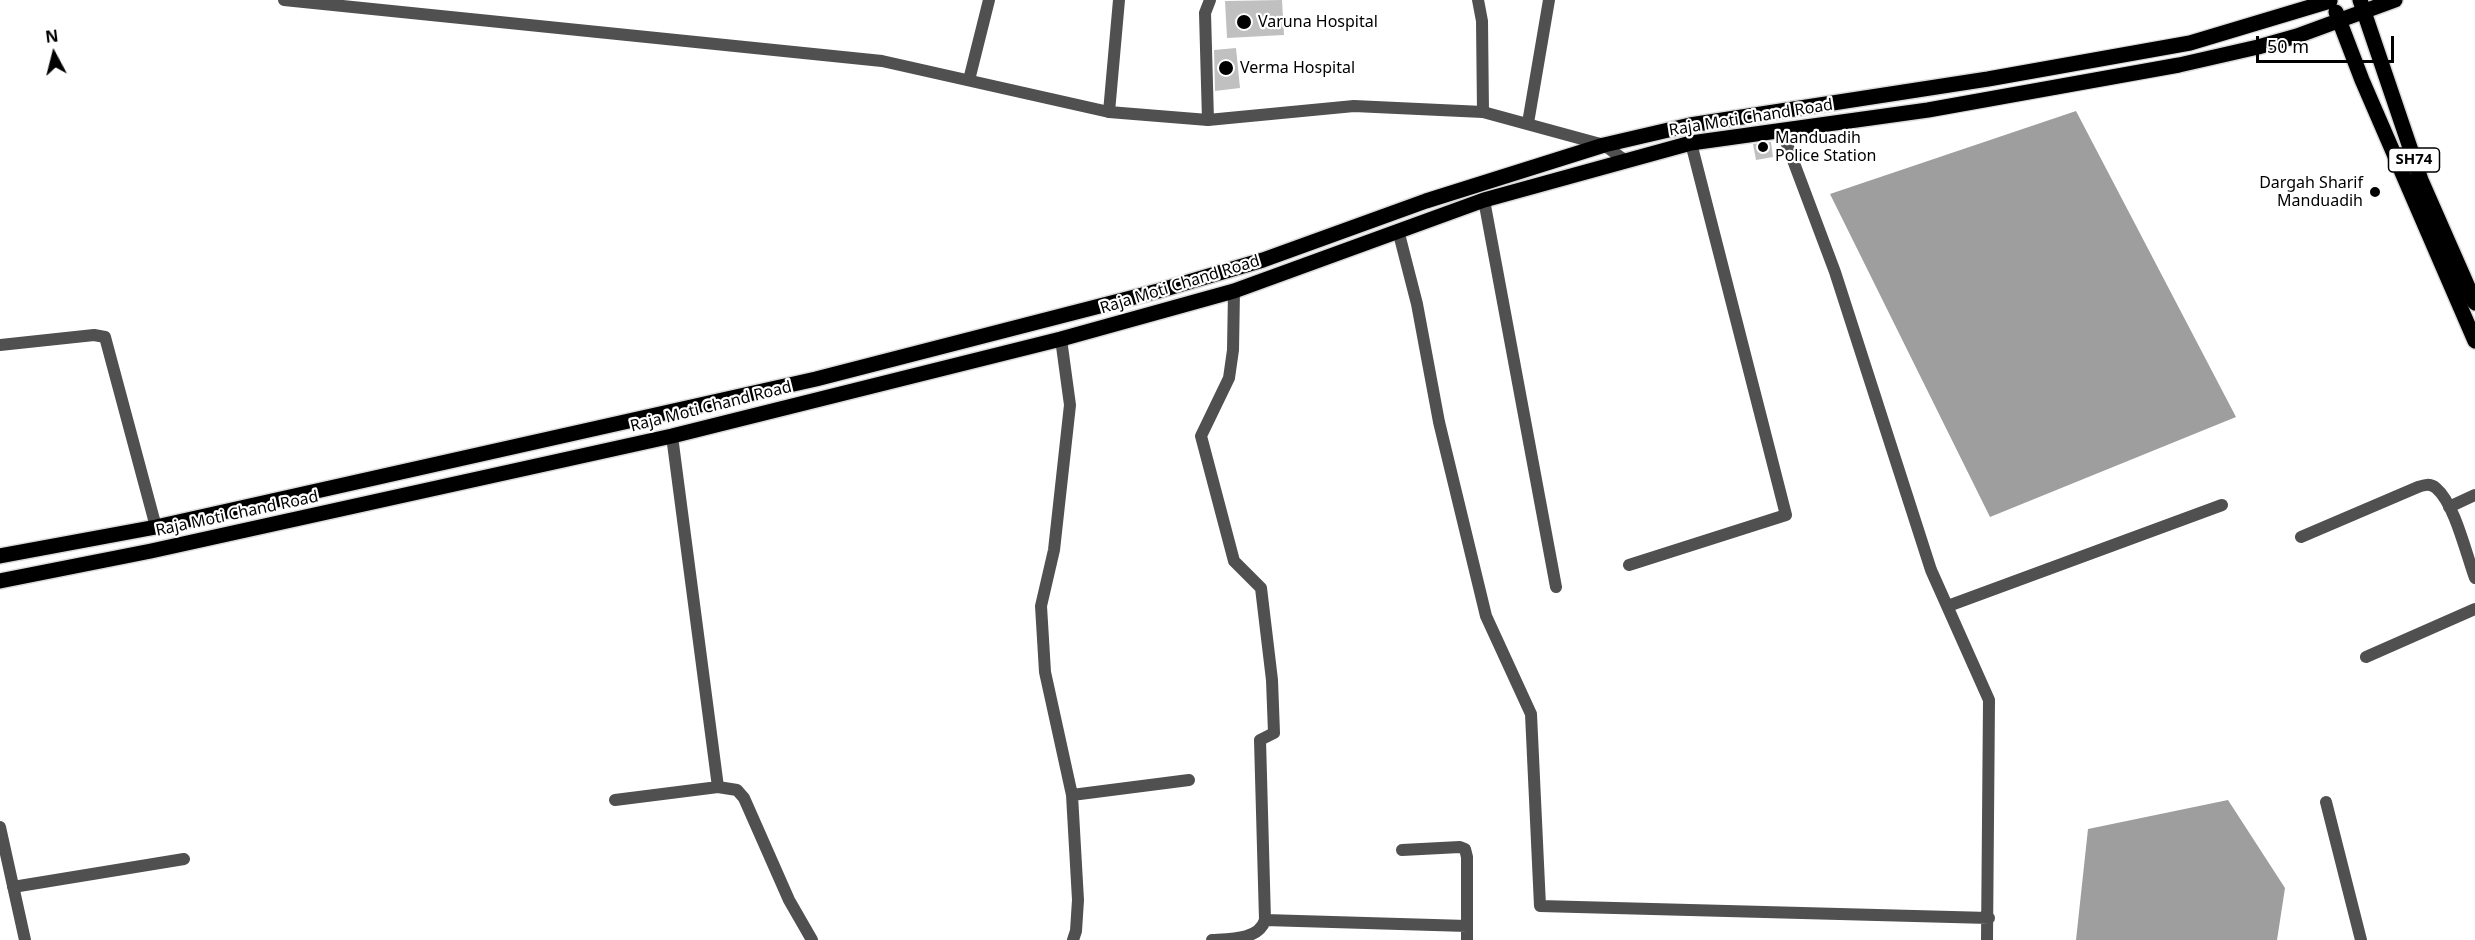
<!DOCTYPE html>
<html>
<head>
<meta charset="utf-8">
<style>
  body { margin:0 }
  #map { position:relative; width:2475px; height:940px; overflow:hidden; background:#fff; font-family:"Noto Sans",sans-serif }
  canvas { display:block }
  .north { position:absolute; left:24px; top:24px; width:60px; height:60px; -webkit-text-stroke:4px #fff; paint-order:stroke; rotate:353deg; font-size:16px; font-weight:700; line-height:24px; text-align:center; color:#000 }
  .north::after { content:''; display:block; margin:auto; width:21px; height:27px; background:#000; clip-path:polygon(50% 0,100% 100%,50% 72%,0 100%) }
  .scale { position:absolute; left:2256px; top:36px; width:138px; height:27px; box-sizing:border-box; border:3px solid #000; border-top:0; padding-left:8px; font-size:18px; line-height:21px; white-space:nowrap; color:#000; -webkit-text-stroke:4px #fff; paint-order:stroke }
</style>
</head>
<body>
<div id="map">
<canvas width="2475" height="940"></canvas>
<div class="north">N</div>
<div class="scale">50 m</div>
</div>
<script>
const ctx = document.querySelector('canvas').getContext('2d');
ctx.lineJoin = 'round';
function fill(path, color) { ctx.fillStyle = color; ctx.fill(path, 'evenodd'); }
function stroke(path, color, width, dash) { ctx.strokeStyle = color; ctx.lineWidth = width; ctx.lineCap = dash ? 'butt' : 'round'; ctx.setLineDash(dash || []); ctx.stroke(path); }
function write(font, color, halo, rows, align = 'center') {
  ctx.font = font + ' "Noto Sans",sans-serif'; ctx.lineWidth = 4.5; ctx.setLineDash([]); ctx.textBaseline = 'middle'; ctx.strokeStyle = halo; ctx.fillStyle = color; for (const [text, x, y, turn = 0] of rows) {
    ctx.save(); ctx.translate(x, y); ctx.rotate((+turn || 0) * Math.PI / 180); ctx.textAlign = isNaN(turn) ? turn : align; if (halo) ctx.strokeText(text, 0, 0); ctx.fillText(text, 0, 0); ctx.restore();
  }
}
fill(new Path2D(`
  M2076,111L2236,417L1990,517L1830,194Z
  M2228,800L2285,888L2277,940H2076L2088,829Z`), '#9e9e9e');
fill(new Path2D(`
  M1282,0L1284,35L1227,38L1225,1Z
  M1236,48L1240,88L1215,91L1214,50Z
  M1771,142L1773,157L1756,160L1753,144Z`), '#c0c0c0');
const primary = new Path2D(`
  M2360,0L2421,180L2475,303
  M2336,12L2362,80L2475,341
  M0,556L156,527L816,379L1158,291L1263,260L1426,201L1604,145L1690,125L1988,79L2190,43L2330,1
  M0,581L151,551L672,436L1061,339L1234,291L1484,200L1691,143L1928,110L2179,65L2258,47L2297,36L2395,0`);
stroke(primary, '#dbdbdb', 18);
stroke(new Path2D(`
  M1478,0L1482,21L1483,112
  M969,80L989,0
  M1109,112L1119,0
  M1208,120L1205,13L1210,0
  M1528,123L1549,0
  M1782,131L1835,272L1931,570L1989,700L1987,940
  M1484,200L1556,587
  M1398,230L1417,304L1439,422L1486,616L1531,714L1540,906L1989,918
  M1061,339L1070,405L1054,550L1041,606L1045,672L1072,795L1078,900L1076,931L1073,940
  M0,345L94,335L105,337L156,527
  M672,436L718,787
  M2449,507L2475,495
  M2301,537L2418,487C2424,485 2430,483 2436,488C2455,504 2466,554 2475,578
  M1629,565L1786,515L1691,143
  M1948,606L2222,505
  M2366,657L2475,609
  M1072,795L1189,780
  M615,800L718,787L737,790L744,798L789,900L812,940
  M2326,802L2361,940
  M0,827L25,940
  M1402,850L1460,847L1465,849L1467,857V940
  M13,887L184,859
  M1265,920L1467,926
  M1212,940C1230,939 1259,940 1265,920L1260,740L1274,733L1272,680L1261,588L1234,561L1201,436L1229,378L1233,350L1234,291`), '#505050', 12);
stroke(new Path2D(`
  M284,0L882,61L1109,112L1208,120L1354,106L1483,112L1604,145L1626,161`), '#505050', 12);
stroke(primary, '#000', 15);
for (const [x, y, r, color] of [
  [1244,22,8,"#000"],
  [1226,68,8,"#000"],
  [1763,147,6,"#000"],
  [2375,192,6,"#000"]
]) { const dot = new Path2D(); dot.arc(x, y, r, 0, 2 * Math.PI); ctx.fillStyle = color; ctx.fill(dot); stroke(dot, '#fff', 2); }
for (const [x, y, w] of [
  [2414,160,51]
]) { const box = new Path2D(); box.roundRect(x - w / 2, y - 12, w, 24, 4.5); ctx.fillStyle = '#fff'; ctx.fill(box); stroke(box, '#000', 1.5); }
write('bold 15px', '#000', null, [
  ["SH74",2414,160]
]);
write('16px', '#000', '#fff', [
  ["Varuna Hospital",1258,22],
  ["Verma Hospital",1240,68],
  ["Manduadih",1775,138],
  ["Police Station",1775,156],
  ["Dargah Sharif",2363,183,"right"],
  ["Manduadih",2363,201,"right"]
], 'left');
write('16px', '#000', '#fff', [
  ["Raja Moti Chand Road",1751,118,-9],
  ["Raja Moti Chand Road",1180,285,-17],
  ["Raja Moti Chand Road",711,407,-14],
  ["Raja Moti Chand Road",237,514,-12]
]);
</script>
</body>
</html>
